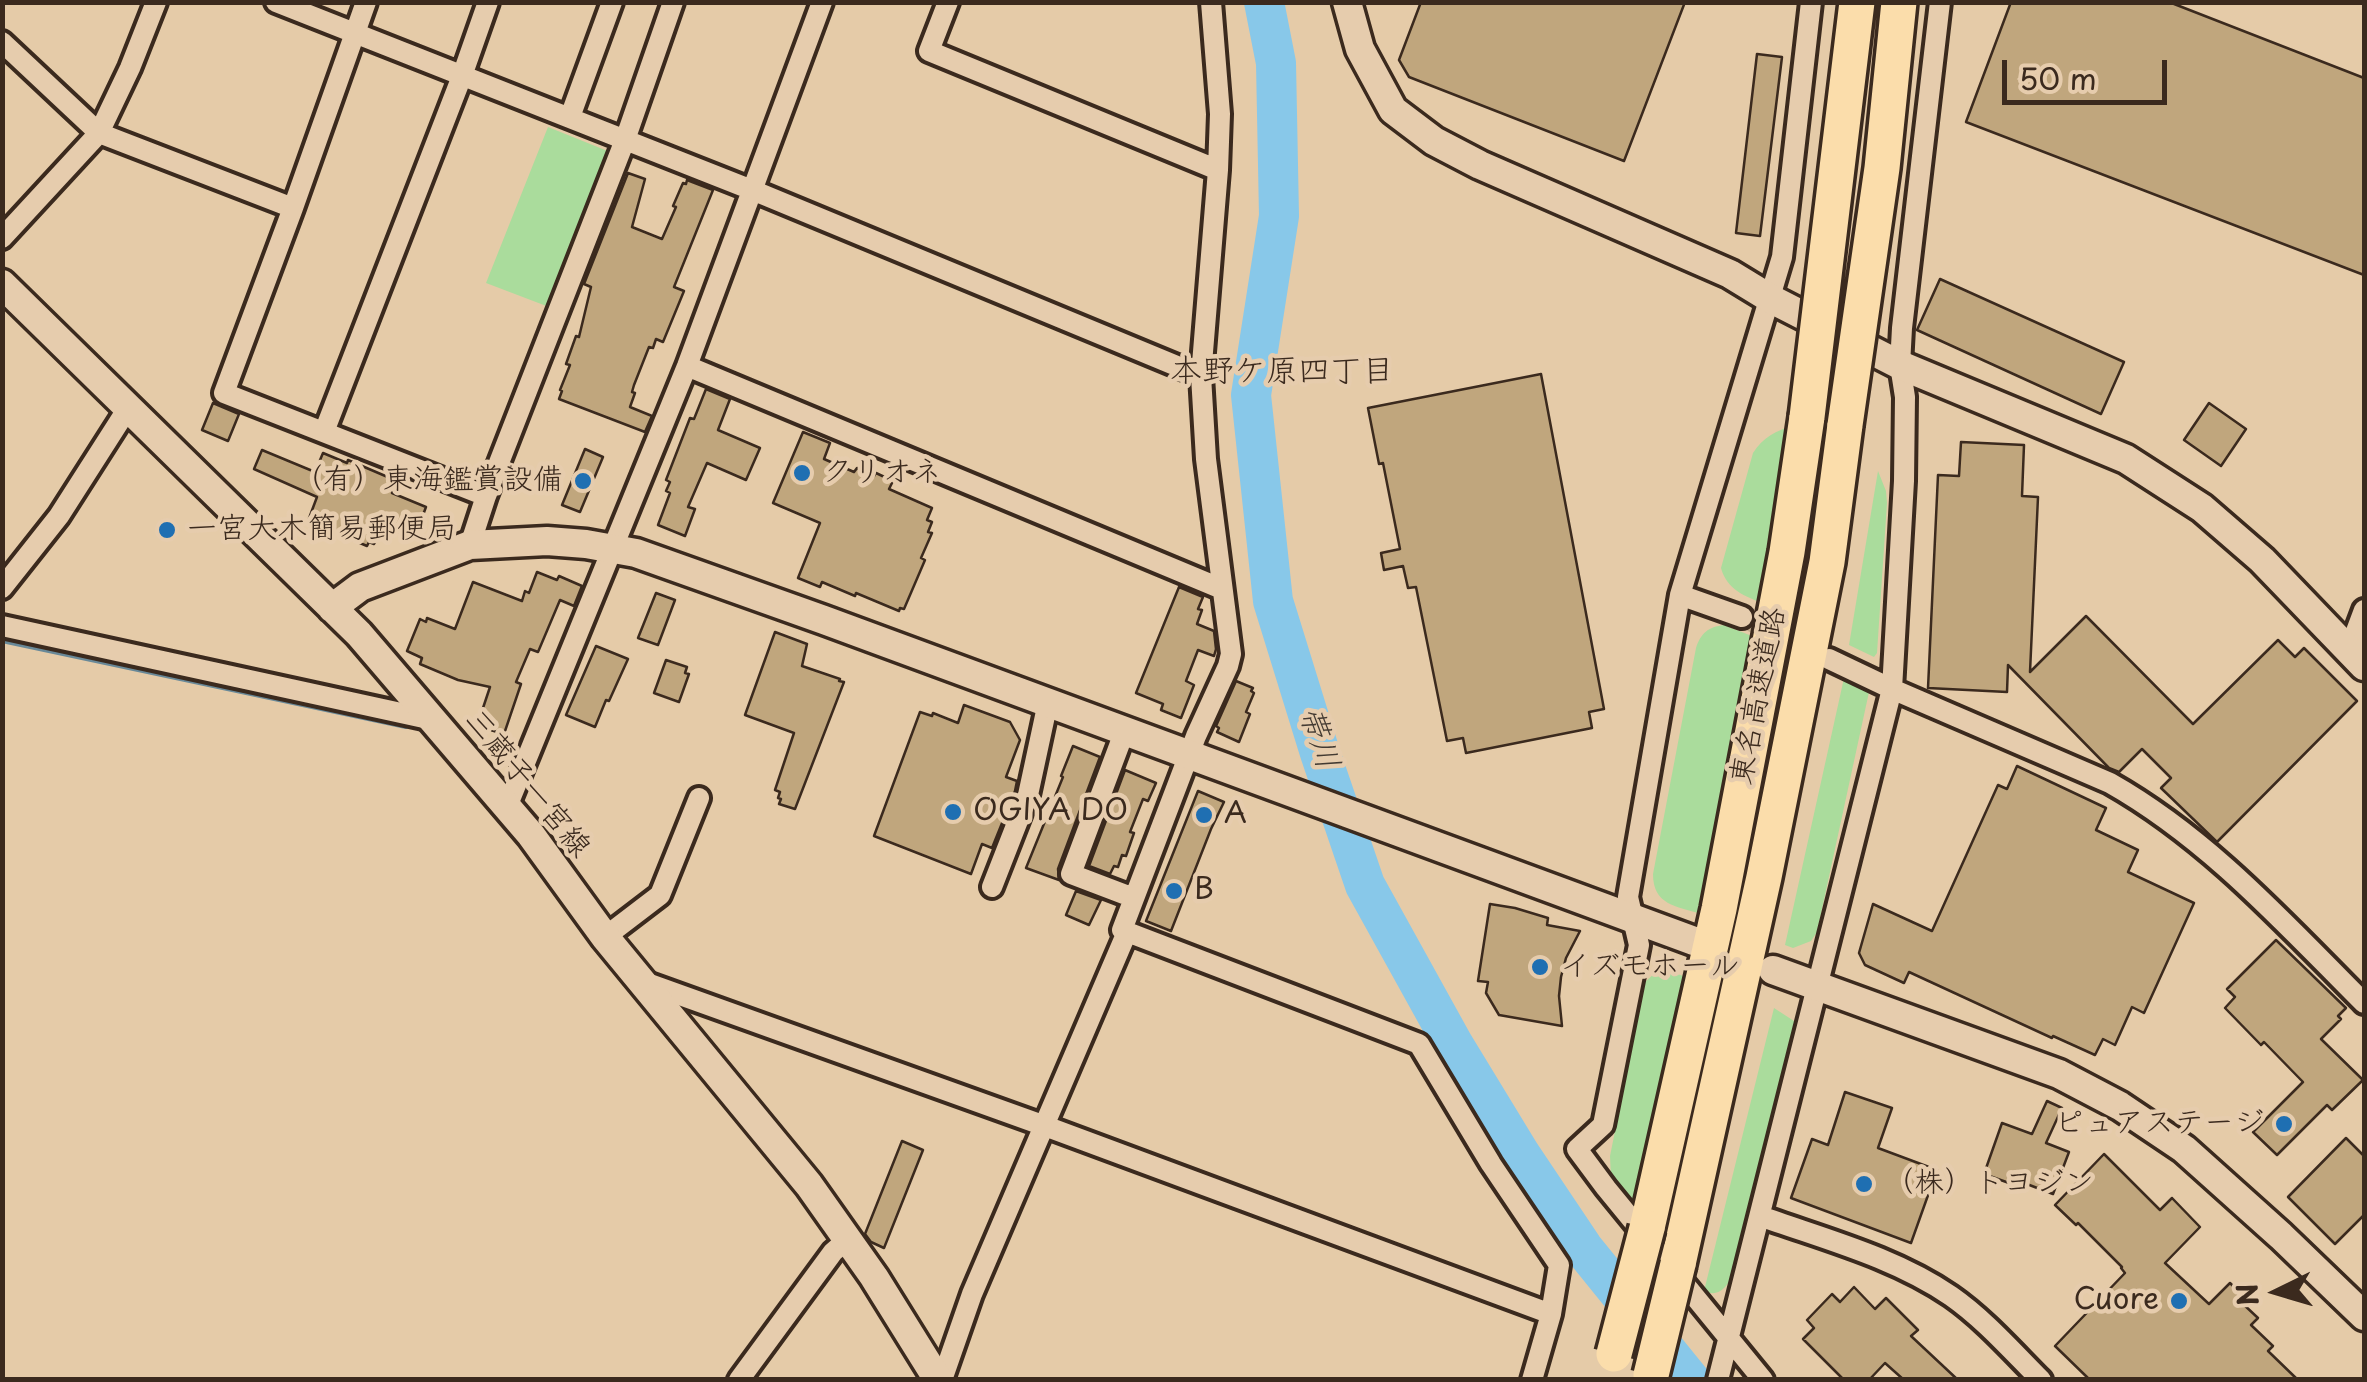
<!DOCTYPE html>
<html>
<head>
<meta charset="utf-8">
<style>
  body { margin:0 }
  #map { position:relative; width:2367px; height:1382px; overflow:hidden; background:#e5cba8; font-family:"Playpen Sans",sans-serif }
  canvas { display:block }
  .frame { position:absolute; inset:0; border:5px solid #3b2a1e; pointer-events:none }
  .north { position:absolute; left:2227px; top:1242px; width:100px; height:100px; -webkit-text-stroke:8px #e6ccad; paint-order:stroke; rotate:265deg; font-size:28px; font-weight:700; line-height:40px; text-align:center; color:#3b2a1e }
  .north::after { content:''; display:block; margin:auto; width:35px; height:45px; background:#3b2a1e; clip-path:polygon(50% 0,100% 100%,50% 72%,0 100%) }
  .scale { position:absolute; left:2002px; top:60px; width:165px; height:45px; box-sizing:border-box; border:5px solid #3b2a1e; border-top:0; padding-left:12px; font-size:30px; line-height:35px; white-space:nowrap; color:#3b2a1e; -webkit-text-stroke:8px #e6ccad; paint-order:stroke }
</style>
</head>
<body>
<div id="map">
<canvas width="2367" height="1382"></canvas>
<div class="frame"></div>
<div class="north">N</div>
<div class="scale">50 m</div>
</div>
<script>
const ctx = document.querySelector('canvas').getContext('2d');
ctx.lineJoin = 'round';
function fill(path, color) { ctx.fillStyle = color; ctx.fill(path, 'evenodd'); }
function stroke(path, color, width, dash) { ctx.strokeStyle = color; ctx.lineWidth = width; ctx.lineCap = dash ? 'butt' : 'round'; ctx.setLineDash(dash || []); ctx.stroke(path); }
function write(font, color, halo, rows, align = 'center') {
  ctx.font = font + ' "Playpen Sans","Klee One",sans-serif'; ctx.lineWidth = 9; ctx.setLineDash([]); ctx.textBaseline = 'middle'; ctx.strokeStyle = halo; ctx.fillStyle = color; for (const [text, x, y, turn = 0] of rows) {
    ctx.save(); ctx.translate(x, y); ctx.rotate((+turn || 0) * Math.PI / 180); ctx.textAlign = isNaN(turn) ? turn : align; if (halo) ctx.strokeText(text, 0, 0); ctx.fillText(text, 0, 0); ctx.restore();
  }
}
fill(new Path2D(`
  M548,127L610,152L549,307L486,283Z
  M1794,425L1764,604C1745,596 1727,590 1721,568L1753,453C1763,437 1776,431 1794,425Z
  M1878,471L1886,491L1887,503L1877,653L1874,657L1849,645Z
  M1724,625L1757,638L1701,914C1676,906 1653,905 1653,874L1696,648C1701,633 1708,627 1724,625Z
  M1844,678L1869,692L1817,932L1811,941L1793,948L1785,945Z
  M1666,970L1686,977L1634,1207L1611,1177L1610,1156L1645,982L1656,972Z
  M1774,1008L1794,1021L1796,1037L1736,1270C1729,1283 1721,1299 1704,1291Z`), '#aadc9c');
stroke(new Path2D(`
  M2,640L406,726`), '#698998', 6);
stroke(new Path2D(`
  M1264,2L1276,63L1279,216L1251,395L1273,601L1320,753L1365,885L1453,1044L1520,1154L1583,1248L1690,1380`), '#88c8e9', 40);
const building = new Path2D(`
  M1421,2H1685L1624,161L1409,77L1399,60Z
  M2011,2H2169L2364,78V275L1966,122Z
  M1757,54L1782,57L1760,236L1736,233Z
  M628,173L645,179L632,227L662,239L676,207L673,206L683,183L686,184L687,180L713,190L674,287L684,291L663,342L656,339L653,348L649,347L634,385L632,392L635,393L630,407L652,416L645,432L559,399L562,391L560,390L570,365L566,364L576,336L579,337L591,287L584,284Z
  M1940,279L2124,362L2101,414L1917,330Z
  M1541,374L1604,709L1589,712L1592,728L1466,753L1463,738L1447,741L1416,587L1408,588L1403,566L1384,570L1381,553L1400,549L1383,463L1379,464L1368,408Z
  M706,389L730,399L718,430L760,448L746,480L707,463L688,507L695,509L685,536L658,525L670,493L666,491L670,482L666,480L690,418L694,419Z
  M213,403L239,414L228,441L202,430Z
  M2209,403L2246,429L2221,466L2184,440Z
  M803,432L830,443L824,459L854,472L857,468L874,476L876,473L893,481L889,489L932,508L927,520L932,522L928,532L932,533L921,558L925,560L904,609L900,608L899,611L856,593L855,596L822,582L820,587L798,578L820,523L773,503Z
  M1961,442L2024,445L2022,496L2038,497L2030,672L2086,616L2193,724L2278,640L2295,657L2304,648L2357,701L2217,842L2161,788L2171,778L2142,749L2119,772L2109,768L2008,665L2007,692L1928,688L1938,475L1959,476Z
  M585,449L603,457L580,512L562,505Z
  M262,450L315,472L323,453L347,463L348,460L397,481L392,493L426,507L420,523L412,520L406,535L386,527L383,534L379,532L374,544L369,542L367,546L308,521L317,497L254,469Z
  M537,572L557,580L559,576L582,586L574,606L560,600L538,652L530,649L516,682L521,684L504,734L477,726L490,687L458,680L420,664L422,658L407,651L420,619L426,622L427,618L455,629L473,582L522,601L525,591L529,593Z
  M1179,587L1203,597L1198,609L1202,610L1197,624L1214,631L1216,649L1214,656L1198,650L1186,681L1194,685L1181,718L1161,710L1163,704L1136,693Z
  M656,593L675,600L658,645L638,638Z
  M775,632L807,644L802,666L840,679L839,681L844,682L795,809L779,804L781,799L778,798L780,792L775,790L794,733L745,715Z
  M596,646L628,659L609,701L606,700L595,727L566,715Z
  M666,660L687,667L685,673L689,674L679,702L654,693Z
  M1236,681L1253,688L1251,691L1254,693L1246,712L1250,714L1239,742L1217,732L1219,728L1216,726Z
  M964,705L1010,722L1020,740L1006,777L1017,781L1015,791L992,848L982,844L971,874L874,836L920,712L932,716L933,713L958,723Z
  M1073,746L1100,757L1058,869L1059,880L1026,868L1063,777L1061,776Z
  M2017,766L2106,808L2096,830L2138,850L2128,872L2194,903L2144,1013L2132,1007L2115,1045L2103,1039L2095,1055L2053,1036L2052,1038L1909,972L1904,983L1865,965L1859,953L1873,904L1932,931L1998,785L2007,789Z
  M1125,770L1156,783L1148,801L1143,799L1130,832L1134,833L1126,856L1122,855L1118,867L1114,866L1110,874L1089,866Z
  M1198,791L1224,802L1211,829L1171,931L1146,921Z
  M1076,891L1101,900L1089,925L1066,915Z
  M1490,904L1515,908L1548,918L1547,925L1580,931L1566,958L1561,977L1559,996L1562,1026L1499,1015L1486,993L1488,982L1478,981Z
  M2276,940L2346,1008L2338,1016L2341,1019L2321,1039L2363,1080L2332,1110L2327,1105L2277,1155L2253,1132L2303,1082L2264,1042L2261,1045L2225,1008L2235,997L2227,989Z
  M1845,1092L1892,1108L1878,1148L1937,1170L1911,1243L1791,1198L1812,1139L1828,1145Z
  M2047,1101L2062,1108L2046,1143L2069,1152L2053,1194L2011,1178L2009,1183L1984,1174L2002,1123L2032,1134Z
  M2346,1138L2364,1156V1215L2335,1244L2288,1197Z
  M902,1141L923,1150L884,1248L871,1242L865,1234Z
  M2104,1154L2160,1210L2172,1198L2200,1227L2165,1263L2209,1304L2230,1283L2246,1299L2242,1303L2258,1318L2251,1325L2273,1346L2268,1351L2298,1380H2090L2055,1346L2125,1273L2121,1268L2122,1267L2078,1223L2076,1225L2055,1205Z
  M1854,1287L1875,1309L1886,1298L1918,1330L1911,1336L1958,1380H1904L1885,1363L1869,1380H1844L1803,1339L1814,1328L1807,1320L1832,1294L1840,1302Z`);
fill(building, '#c0a67d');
stroke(building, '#3b2a1e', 2.5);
stroke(new Path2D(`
  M1742,617L1818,654`), '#c3ab8c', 20, [20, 10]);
const street = new Path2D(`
  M276,2L752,190L1201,376
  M948,2L929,51L1218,170
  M1211,2L1220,114L1218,170L1201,376L1206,459L1231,654L1228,666L1196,736L1122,930L1419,1044L1491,1164L1559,1265L1551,1314
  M2,42L99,133L293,208L224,393L486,496
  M570,117L612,2
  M293,208L366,2
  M2,238L99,133L130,68L156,2
  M687,366L1222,589
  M324,432L462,76L488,2
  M470,545L486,496L625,140L673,2
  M2,588L59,516L128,408
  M1680,595L1742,617
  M2,626L433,720
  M2349,650L2364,610
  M1829,659L1892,689L2110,783C2209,839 2285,924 2364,1003
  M1125,730L1071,874L1134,898
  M507,807L687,366L822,2
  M992,887L1028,795L1048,702
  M605,937L660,895L699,798
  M644,982L1045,1126L1551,1314L1532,1380
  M1760,1216C1824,1239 1894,1257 1951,1296C1984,1319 2012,1351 2041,1380
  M739,1380L833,1252L848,1239
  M942,1380L972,1294L1127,932
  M1718,1380L1892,689L1904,481L1905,397L1900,365L1902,328L1940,2
  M1763,1380L1606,1188L1577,1149L1603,1125L1639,945L1628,897L1680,595L1782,257L1811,2`);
const secondary = new Path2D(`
  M1347,2L1360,49L1393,110L1434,141L1480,165L1730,274L1771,299L1900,365L2126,459L2202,508L2262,560L2364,666
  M2,284L359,634L531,835L605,937L809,1185L874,1277L938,1380
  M332,608L360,587L470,545L547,541L586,544L636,553L824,620L1694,941
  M1773,970L2059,1074L2120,1106L2184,1149L2281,1236L2364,1316`);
const highway = new Path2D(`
  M1647,1228L1719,909L1787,552L1807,417
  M1678,1264L1764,877L1827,562L1845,425`);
stroke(street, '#3b2a1e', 28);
stroke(secondary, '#3b2a1e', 35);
stroke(highway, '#3b2a1e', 42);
stroke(street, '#e6ccad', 20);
stroke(secondary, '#e6ccad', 28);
stroke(highway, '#fbddab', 35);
const highwayBridge = new Path2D(`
  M1807,417L1857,2
  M1845,425L1882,168L1899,2
  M1614,1354L1647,1228
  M1651,1375L1678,1264`);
stroke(highwayBridge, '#3b2a1e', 42, []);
stroke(highwayBridge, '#fbddab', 35);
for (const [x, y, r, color] of [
  [802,473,10,"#1f6fb2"],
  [583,481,10,"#1f6fb2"],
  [167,530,10,"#1f6fb2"],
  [953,812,10,"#1f6fb2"],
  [1204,815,10,"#1f6fb2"],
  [1174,891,10,"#1f6fb2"],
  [1540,967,10,"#1f6fb2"],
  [2284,1124,10,"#1f6fb2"],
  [1864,1184,10,"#1f6fb2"],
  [2179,1301,10,"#1f6fb2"]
]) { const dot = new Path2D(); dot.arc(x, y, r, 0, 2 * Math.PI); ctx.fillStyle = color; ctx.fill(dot); stroke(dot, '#e6ccad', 4); }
write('30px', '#3b2a1e', '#e6ccad', [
  ["クリオネ",822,473],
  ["（有）東海鑑賞設備",563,481,"right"],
  ["一宮大木簡易郵便局",187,530],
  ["OGIYA DO",973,812],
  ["A",1224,815],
  ["B",1194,891],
  ["イズモホール",1560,967],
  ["ピュアステージ",2264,1124,"right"],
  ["（株）トヨジン",1884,1184],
  ["Cuore",2159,1301,"right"]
], 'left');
write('30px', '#3b2a1e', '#e6ccad', [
  ["東名高速道路",1759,696,-79],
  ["三蔵子一宮線",527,784,51]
]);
write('32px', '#3b2a1e', '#e6ccad', [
  ["本野ケ原四丁目",1282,372]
]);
write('italic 32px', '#433a32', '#e6ccad', [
  ["帯川",1318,738,72]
]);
</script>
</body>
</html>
